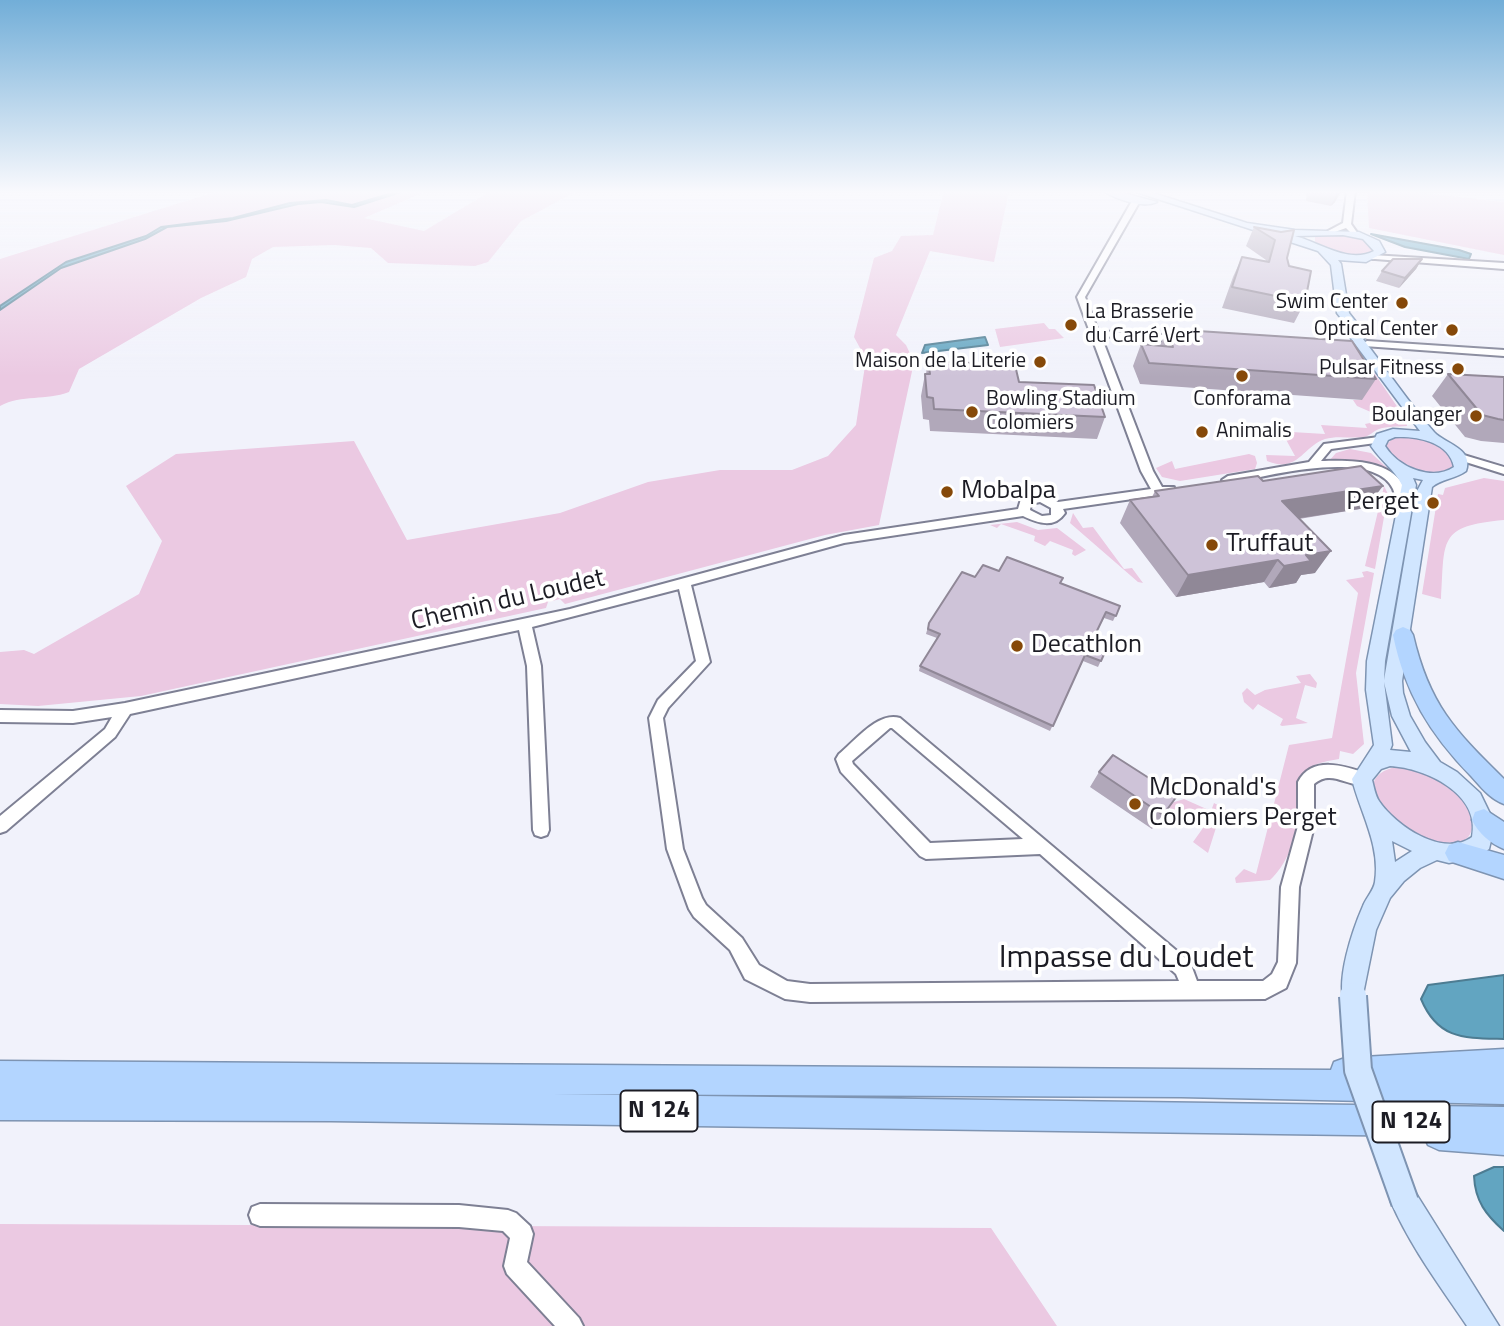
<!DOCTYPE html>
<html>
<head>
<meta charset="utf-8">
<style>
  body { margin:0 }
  canvas { display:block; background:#f1f2fb }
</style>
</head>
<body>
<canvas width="1504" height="1326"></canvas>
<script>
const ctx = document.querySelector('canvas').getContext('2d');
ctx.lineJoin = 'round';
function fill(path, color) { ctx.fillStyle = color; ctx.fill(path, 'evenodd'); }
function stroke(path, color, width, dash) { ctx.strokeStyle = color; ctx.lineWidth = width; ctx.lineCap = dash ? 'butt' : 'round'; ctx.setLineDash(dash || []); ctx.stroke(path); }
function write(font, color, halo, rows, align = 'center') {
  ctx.font = font + ' "Titillium Web",sans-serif'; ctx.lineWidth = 7; ctx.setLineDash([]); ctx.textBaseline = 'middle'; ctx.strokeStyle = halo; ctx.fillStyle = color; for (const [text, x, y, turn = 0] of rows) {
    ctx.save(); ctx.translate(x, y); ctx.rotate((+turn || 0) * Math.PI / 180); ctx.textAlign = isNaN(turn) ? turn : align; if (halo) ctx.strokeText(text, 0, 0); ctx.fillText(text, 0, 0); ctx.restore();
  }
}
fill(new Path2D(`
  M218,191H399L352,205L326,200L290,203L233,218L161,227L146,236L66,262L0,306V259Z
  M404,191H427L364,218L424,231L491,191H577L521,221L488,262L475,266L388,263L371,248L334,245L273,247L252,259L246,277L201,298L79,369L69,392C46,401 22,394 0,406V310L61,268L145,239L167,227L226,221L298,204L321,202L354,207Z
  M933,191H1009L994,262L930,251L896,335L906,345L914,362L879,525L825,535L565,604L560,599L548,602L546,608L141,696L38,706L0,704V652L24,650L34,654L139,594L162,541L126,486L176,454L354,441L407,540L560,513L648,482L720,470H792L828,456L856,425L866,359L854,337L874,258L892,251L901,236L933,235L943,194Z
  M1367,191H1405L1504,202V255L1369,228Z
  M1327,233L1363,239L1374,250L1372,254L1349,257L1315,244V237Z
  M1044,323L1049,329H1055L1064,338L1000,347L995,329Z
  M1351,356L1370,367L1405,418L1407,426C1397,427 1388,426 1379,429C1373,431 1370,436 1364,437C1351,439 1338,435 1325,439C1303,446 1298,474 1267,461L1266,455L1295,456L1283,434L1274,433L1275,431L1325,434L1321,425L1367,428L1365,424L1375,422L1373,413L1357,406L1353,400H1361Z
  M1409,436C1431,441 1443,446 1455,464L1453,469C1432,476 1391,472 1386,445L1393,438Z
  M1350,449L1371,453L1398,478L1363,462L1329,461L1336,453Z
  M1249,454L1255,456L1257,463L1255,469L1180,481L1162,477L1156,468L1172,461L1175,469Z
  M1484,478L1504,481V520C1437,526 1445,540 1441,599L1422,594L1438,494L1443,495L1445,488Z
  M1384,486L1388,494L1375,569L1365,566Z
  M1073,513L1083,528L1093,527L1124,569L1132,568L1143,583L1138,582L1070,523Z
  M1017,522L1038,530L1057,528L1086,550L1075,556L1072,554L1073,550L1050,541L1045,546L1034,541L1035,536L1001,524L997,528L990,525Z
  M1367,571L1374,573L1356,673L1364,744L1353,754L1340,751L1339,759C1293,766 1302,778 1299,815C1298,836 1286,866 1270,880L1236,883L1235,878L1244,869L1256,874L1289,745L1332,738L1358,593L1346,580L1364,577L1362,572Z
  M1310,674L1317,683L1316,688L1305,685L1296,718L1308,723L1282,726L1280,725L1283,719L1258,704L1253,710L1244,702L1242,693L1247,688L1255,695L1265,690L1301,683L1296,676Z
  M1399,766C1419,769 1438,775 1453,789C1474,807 1486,846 1445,844C1410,842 1333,780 1399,766Z
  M1156,798L1171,803L1184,799L1211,811L1214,803L1230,812L1232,820L1220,815L1208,853L1193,842L1208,821L1192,811L1185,820Z
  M0,1224L991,1228L1057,1326H0Z`), '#ebc9e2');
const water = new Path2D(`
  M399,191H404L354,207L321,202L298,204L226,221L167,227L145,239L61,268L0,310V306L66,262L146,236L161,227L233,218L290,203L326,200L352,205Z
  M1371,234L1459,250L1471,254L1469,259L1405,247Z
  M985,337L988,345L922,353L925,345Z
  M1504,975V1039C1465,1038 1438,1040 1421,999L1428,985Z
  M1494,1167H1504V1231C1486,1215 1475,1201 1474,1176Z`);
fill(water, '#62a5c1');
stroke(water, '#4d7c92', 2);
const minor = new Path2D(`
  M1347,191H1355L1351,224L1358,234L1354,236L1346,228L1332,233L1328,231L1343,223Z
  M1136,199L1140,201L1085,297L1098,331L1180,336L1185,339L1180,342L1101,336L1153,471L1162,487H1174V493L1063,509L1065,513C1054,529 1038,523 1023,516L844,543L691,585L710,662L668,708L663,718L683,849L702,898L706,905L742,938L759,965L787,981L810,984L1179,981L1176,974L1040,854L926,859L920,856L841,772L836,759L839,754C855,741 878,711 900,718L1190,962L1197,981H1263L1272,974L1278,962L1281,887L1298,826V782C1312,755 1345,766 1368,774L1370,779L1368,784C1349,789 1332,768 1314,784V826L1299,887L1296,963L1286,988L1265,999L810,1002L785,999L745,979L730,950L694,917L689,909L667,849L649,718L658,700L696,661L679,589L532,627L541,666L549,830L547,835L541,837L535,835L533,830L527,666L519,630L130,714L115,737L6,831L0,833V816L105,729L112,717L73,723L0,722V710L73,711L125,703L570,609L844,535L1018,509L1021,499L1042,494L1058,502L1151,489L1141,471L1077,297L1132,201ZM1040,502L1051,508V515L1042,516L1030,510L1031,504ZM890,728H892L1023,839L930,843L853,764L852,761Z
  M1372,255L1504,263V269L1375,259H1372Z
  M1367,341L1504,350V356L1364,346L1362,344Z
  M1379,437L1384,440L1383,442L1331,449L1321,461C1348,460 1393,459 1405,489C1408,496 1407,504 1408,511L1406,514H1398L1396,511C1396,504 1396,496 1393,489C1373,447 1263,477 1228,484L1222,480L1228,476L1309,462L1324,444Z
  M1457,453L1504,467V474L1453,458V454Z
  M260,1204L459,1205L508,1210L516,1213L530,1226L533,1234L527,1262L579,1318L583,1326H555L507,1274L504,1266L510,1238L503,1231L459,1227L260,1226L252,1223L249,1215L252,1207Z`);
const major = new Path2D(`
  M1103,191H1116L1157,202C1143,209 1116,199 1103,191Z
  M1133,191H1147L1247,223L1295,230L1359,232L1379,241L1385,252L1366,262L1338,260L1341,264L1349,313L1367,336L1363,339C1387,370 1409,403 1434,432C1445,444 1474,448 1466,471C1455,479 1441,479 1432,487L1402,681L1403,693L1410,716L1425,742L1440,762L1457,772L1480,793L1495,824L1489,849L1476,858L1449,863L1437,860L1420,868L1404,881L1390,898L1376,930L1361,1004L1353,1008L1345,1004C1335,981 1353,929 1363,906C1366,898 1374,890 1375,882C1381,846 1360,812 1352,779L1374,745L1366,690L1367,661L1402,485C1394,469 1381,461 1371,446L1377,434L1393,429L1420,431L1344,329L1347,326L1337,313L1331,265L1318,251ZM1343,235L1363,239L1374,251C1348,264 1321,243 1295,236ZM1395,437C1416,436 1449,441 1454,467C1432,482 1398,467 1385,446L1388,440ZM1413,478L1423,480L1416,493L1384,680L1385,661L1416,485ZM1384,682L1392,716L1411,752L1390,750L1392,745ZM1390,766C1426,768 1481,794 1472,837C1443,858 1396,826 1379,801C1375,795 1374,787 1372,780L1381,769ZM1392,841L1412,851L1395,862Z
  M1405,1188L1415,1192L1499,1326H1467C1440,1286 1410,1246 1391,1202L1395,1192Z`);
const highway = new Path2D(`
  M1403,627L1410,630L1413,635C1429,704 1454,730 1504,779V804C1490,799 1481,787 1471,776C1430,734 1405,693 1393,635L1396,630Z
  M1484,809L1504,822V849C1491,844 1478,833 1472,820L1475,812Z
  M1458,842L1504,855V879L1449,861L1445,853L1449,845Z
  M1504,1049V1104L1181,1097L552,1094L1504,1107V1155L1439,1150L1428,1145L1424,1136L331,1121L0,1120V1061L1331,1070L1334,1062L1345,1058Z`);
stroke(minor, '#7e8094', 4);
stroke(major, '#7e94b2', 3);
stroke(highway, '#7e94b2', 3);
fill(minor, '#fff');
fill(major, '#d1e6ff');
fill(highway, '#b3d5ff');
const majorBridge = new Path2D(`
  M1353,996L1358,1070L1405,1202`);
stroke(majorBridge, '#7e94b2', 30, []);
stroke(majorBridge, '#d1e6ff', 26);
fill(new Path2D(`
  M1307,191H1341L1335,202L1331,206L1306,201Z
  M1254,227L1281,232L1289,266L1305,302L1294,323L1222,308L1233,277L1242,257L1265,262L1266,260L1246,246Z
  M1422,259L1416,269L1399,288L1376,281L1382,271Z
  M1167,329L1376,379L1362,400L1140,384L1133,366L1141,344L1160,346Z
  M928,361L1019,382L1105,417L1097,439L930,431L929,420L923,419L921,396L925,374H926Z
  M1448,374L1504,377V443L1481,441L1465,437L1432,396Z
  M1263,481L1366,508L1299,519L1315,573L1301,575L1296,583L1269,588L1264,582L1176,597L1120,523L1130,500L1152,497L1155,491Z
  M999,571L1061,583L1120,606L1113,621L1104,618L1094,637L1109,643L1098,667L1083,661L1050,731L919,671L920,666L937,638L926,634L929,623L975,577Z
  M1099,772L1177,796L1152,829L1090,787Z`), '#b1a8ba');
fill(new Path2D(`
  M1338,191H1341L1335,202L1331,206Z
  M1422,259L1416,269L1399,288L1405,278Z
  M1383,486L1366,508L1268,523L1282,501Z
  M1331,551L1315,573L1301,575L1296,583L1269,588L1284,566L1306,555Z
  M1278,560L1264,582L1176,597L1188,575Z`), '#908897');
const building = new Path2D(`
  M1254,227L1281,232L1294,230L1287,258L1289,266L1311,271L1305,302L1232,287L1242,257L1269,262L1275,240Z
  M1393,259H1422L1405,278L1382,271Z
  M1167,329L1352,341L1376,379L1149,363L1141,344L1173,347Z
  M928,361L1015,365L1019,382L1094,385L1105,417L934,409L933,398L927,397L925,374H930Z
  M1448,374L1504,377V420L1498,419L1482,415Z
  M1361,466L1383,486L1282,501L1331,551L1306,555L1311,561L1284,566L1278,560L1188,575L1130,500L1159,496L1155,491L1258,476L1263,481Z
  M1007,557L1063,578L1060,583L1120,606L1116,616L1106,612L1094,637L1109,643L1101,661L1085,655L1053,726L920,666L940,634L928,629L929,623L962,572L975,577L983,565L999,571Z
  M1113,755L1177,796L1163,815L1099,772Z`);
fill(building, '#cec3d8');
stroke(building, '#908897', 2);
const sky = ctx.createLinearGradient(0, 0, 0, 377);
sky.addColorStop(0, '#72aed8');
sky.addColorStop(0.51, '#f9f9fd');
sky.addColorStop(1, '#f9f9fd00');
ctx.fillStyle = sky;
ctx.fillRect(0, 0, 1504, 377);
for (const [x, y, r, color] of [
  [1402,303,7,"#864909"],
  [1071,325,7,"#864909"],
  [1452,330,7,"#864909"],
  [1040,362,7,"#864909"],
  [1458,369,7,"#864909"],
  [1242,376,7,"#864909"],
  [972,412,7,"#864909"],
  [1476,416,7,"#864909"],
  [1202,432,7,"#864909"],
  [947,492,7,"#864909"],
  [1433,503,7,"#864909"],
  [1212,545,7,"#864909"],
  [1017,646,7,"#864909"],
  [1135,804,7,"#864909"]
]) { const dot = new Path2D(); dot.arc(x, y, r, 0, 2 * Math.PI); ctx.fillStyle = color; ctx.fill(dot); stroke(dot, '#fff', 2.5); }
write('21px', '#1c1c24', '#fff', [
  ["Swim Center",1388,303],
  ["La Brasserie",1085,313,"left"],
  ["du Carré Vert",1085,337,"left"],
  ["Optical Center",1438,330],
  ["Maison de la Literie",1026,362],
  ["Pulsar Fitness",1444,369],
  ["Bowling Stadium",986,400,"left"],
  ["Colomiers",986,424,"left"],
  ["Conforama",1242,400,"center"],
  ["Boulanger",1462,416],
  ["Animalis",1216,432,"left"]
], 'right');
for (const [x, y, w] of [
  [659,1111,77],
  [1411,1122,77]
]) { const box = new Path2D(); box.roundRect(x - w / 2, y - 20.5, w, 41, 5); ctx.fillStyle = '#fff'; ctx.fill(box); stroke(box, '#1c1c24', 2); }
write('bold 24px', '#1c1c24', null, [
  ["N 124",659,1111],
  ["N 124",1411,1122]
]);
write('26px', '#1c1c24', '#fff', [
  ["Mobalpa",961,492],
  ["Perget",1419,503,"right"],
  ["Truffaut",1226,545],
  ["Decathlon",1031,646],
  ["McDonald's",1149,789],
  ["Colomiers Perget",1149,819]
], 'left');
write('26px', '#1c1c24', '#fff', [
  ["Chemin du Loudet",508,601,-13]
]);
write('32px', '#1c1c24', '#fff', [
  ["Impasse du Loudet",1126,959]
]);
</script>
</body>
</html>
